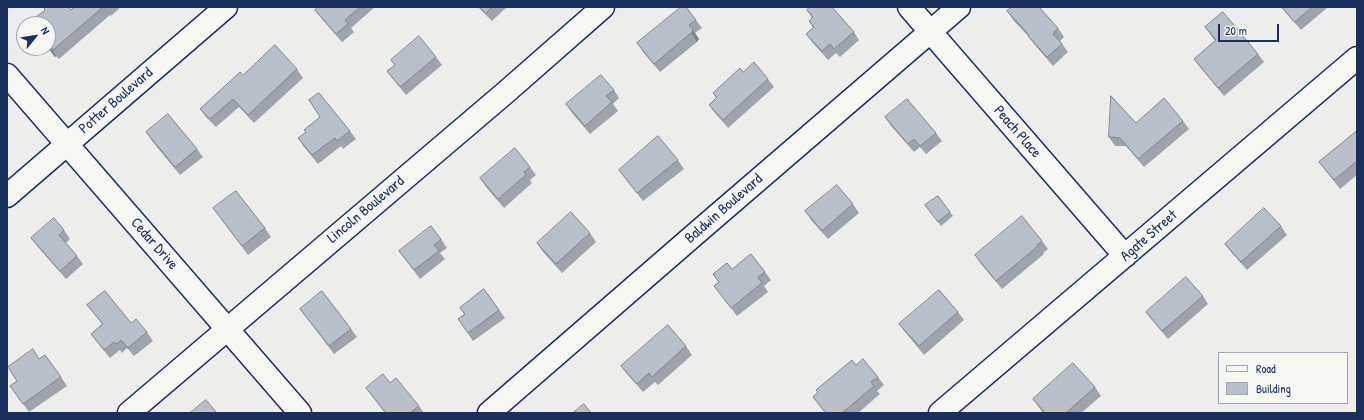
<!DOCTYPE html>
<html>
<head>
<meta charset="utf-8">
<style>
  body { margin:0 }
  #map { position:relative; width:1364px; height:420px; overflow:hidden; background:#edeeec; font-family:"Patrick Hand",sans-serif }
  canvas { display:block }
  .frame { position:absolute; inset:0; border:8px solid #1b2f5e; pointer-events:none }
  .legend { position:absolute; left:1218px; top:352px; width:130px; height:52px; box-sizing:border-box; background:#f6f6f2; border:1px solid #9ea6b7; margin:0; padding:5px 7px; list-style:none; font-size:12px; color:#1b2f5e }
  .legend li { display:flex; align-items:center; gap:8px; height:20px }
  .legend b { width:20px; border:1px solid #9ea6b7 }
  .north { position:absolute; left:16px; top:16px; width:40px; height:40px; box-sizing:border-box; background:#f6f6f2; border:1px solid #9ea6b7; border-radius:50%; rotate:60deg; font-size:11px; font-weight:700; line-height:16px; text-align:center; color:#1b2f5e }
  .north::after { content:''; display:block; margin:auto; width:14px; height:18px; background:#1b2f5e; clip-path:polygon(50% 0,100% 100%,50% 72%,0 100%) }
  .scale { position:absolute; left:1218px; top:24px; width:61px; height:18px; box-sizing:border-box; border:2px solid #1b2f5e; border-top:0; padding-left:5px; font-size:12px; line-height:14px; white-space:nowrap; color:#1b2f5e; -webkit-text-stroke:3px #f6f6f2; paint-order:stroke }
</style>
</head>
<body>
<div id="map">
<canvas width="1364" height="420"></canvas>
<div class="frame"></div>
<ul class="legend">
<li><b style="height:5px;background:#f6f6f2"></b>Road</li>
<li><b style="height:11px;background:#b9bfc8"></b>Building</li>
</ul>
<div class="north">N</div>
<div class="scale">20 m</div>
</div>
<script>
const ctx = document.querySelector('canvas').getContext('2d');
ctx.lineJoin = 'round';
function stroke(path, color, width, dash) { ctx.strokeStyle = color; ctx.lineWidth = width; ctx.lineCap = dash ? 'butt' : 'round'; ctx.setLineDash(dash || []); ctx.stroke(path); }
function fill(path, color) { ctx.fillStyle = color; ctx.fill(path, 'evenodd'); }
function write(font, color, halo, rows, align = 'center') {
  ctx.font = font + ' "Patrick Hand",sans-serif'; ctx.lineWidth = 3; ctx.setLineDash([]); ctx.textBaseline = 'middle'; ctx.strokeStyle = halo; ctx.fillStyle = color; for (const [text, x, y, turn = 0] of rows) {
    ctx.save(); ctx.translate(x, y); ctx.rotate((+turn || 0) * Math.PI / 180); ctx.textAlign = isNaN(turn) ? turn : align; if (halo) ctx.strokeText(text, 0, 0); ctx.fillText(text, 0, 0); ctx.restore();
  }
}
const minor = new Path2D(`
  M909,7L1125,256
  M7,75L300,413
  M7,196L226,7
  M129,413L505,93L603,7
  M489,413L700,230L959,7
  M940,413L1357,58`);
stroke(minor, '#1b2f5e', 25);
stroke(minor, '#f6f6f2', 22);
fill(new Path2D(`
  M74,7H121L111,16L110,15L59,59L56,56L55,57L48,48V24L71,10Z
  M318,7H375L351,28L354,32L342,42L321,18L315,10Z
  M478,7H507L492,21Z
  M1281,7H1328L1301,30Z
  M807,10L854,32L859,40L840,57L836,53L828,60L812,42L806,34L813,28L809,21L812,18Z
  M1007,11L1058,28L1064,37L1060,41L1068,52L1053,66L1034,44L1028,36L1013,20Z
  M696,20L702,28L695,33L699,39L697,42L660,72L643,52L637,43Z
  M1205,27L1258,54L1264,62L1224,96L1200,67L1194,59L1215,41Z
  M436,57L442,65L406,95L393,79L387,71L395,65L391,60Z
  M297,69L303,78L254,123L239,107L216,127L206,117L200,109L243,75Z
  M743,72L768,79L774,87L728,128L715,113L709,105L716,98L713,93Z
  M614,90L619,98L613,104L618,111L590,134L572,113L566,104Z
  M885,117L936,133L942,141L926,154L920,147L914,152L891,126Z
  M1183,121L1189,129L1144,167L1126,146H1115L1109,137L1136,123Z
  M350,131L356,139L343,149L341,146L318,164L304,147L298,138Z
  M1357,131V175L1340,189L1319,162Z
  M146,132L197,149L203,157L180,175L152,141Z
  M678,160L684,169L643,201L625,178L619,170Z
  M530,167L536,175L530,180L532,183L504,208L486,187L480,178Z
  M853,204L859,213L828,239L811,220L805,211Z
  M925,205L950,212L953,216L941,226Z
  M213,208L265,228L271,237L248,255Z
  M1281,226L1287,235L1247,270L1231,252L1225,244Z
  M64,230L70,239L66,243L77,256L83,264L66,279L37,246L31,238Z
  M590,233L596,242L562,273L543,252L537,243Z
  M441,239L447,248L440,253L445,259L420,279L399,251Z
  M1042,241L1048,249L1043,253L1044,254L1002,289L981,264L975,255Z
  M732,269L765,272L771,280L764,286L768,292L737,316L714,286L719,282L713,274Z
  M484,289L505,318L473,341L458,319L464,314L460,308Z
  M1203,296L1208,304L1168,339L1152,320L1146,312Z
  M87,305L131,323L147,332L153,341L134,356L127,348L122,353L120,350L110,358L97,342L91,334L102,324Z
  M300,309L351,329L357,337L334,354Z
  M958,312L964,320L924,355L905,332L899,324Z
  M686,346L692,355L658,385L655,382L643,392L627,374L621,366Z
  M39,359L61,377L67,386L29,412L10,386L17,381Z
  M856,365L878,377L884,385L877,391L880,394L858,413H825L813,397Z
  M390,383L419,406L424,413H385L366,388Z
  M1095,387L1101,396L1081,413H1043L1033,399Z`), '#9fa4ac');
fill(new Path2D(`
  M693,30L699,39L697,42L691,33Z
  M51,47L56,56L55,57L49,49Z`), '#82868c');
const building = new Path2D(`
  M45,7H68L71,10L74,7H103L53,50L51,47L49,49L48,47V24H31L29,22L44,11Z
  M318,7H360L345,20L348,24L336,34L315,10Z
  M480,7H492L486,13Z
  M681,7H686L696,20L689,25L693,30L691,33L654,64L637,43Z
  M810,7H832L854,32L834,49L830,44L822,51L806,34L814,27L809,21L813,17L807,10Z
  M1012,7H1039L1058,28L1053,34L1062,44L1047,57L1028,36L1029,35L1007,11Z
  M1282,7H1312L1295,22Z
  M1223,12L1258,54L1218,88L1194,59L1216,40L1205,27Z
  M419,36L436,57L400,87L387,71L395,65L391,60Z
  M275,45L297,69L248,115L233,99L210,119L200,109L240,72L243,75Z
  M754,62L768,79L723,120L709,105L717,97L713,93L740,68L743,72Z
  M601,75L614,90L606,96L612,102L585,126L566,104Z
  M319,93L350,131L337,141L335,138L312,155L298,138L306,132L304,130L320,117L309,100Z
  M1111,96L1136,123L1164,98L1183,121L1138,159L1120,138L1109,137Z
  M907,99L936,133L920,146L914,139L908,144L885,117Z
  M168,114L197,149L175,167L146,132Z
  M1357,131V161L1334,180L1319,162Z
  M658,136L678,160L637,193L619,170Z
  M515,148L530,167L524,172L526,175L498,199L480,178Z
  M837,185L853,204L822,231L805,211Z
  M236,191L265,228L242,246L213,208Z
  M938,196L950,212L938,222L925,205Z
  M1264,208L1281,226L1241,262L1225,244Z
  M571,212L590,233L556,264L537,243Z
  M1022,216L1042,241L1037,245L1038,246L996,281L975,255Z
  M54,218L64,230L59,235L77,256L60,271L31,238Z
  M431,226L441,239L434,245L439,251L414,270L399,251Z
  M751,254L765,272L758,277L762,283L731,308L714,286L719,282L713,274L727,263L732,269Z
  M1186,277L1203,296L1162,331L1146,312Z
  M484,289L499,310L468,333L458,319L465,314L460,308Z
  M939,290L958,312L919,346L899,324Z
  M105,291L131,323L136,319L147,332L128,348L121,340L116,344L114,342L104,350L91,334L103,324L87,305Z
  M322,291L351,329L329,346L300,309Z
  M668,325L686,346L652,377L649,373L637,384L621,366Z
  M33,349L39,359L45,355L61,377L23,404L10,386L17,381L8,367Z
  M863,359L878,377L871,382L874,386L842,413H826L813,397L818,392L816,390L852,360L856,365Z
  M1073,363L1095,387L1066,413H1045L1033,399Z
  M383,374L390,383L396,378L419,406L410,413H386L366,388Z
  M206,400L217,413H190Z
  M584,404L591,413H573Z`);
fill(building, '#b9bfc8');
stroke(building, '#82868c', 1);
write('15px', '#1b2f5e', '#f6f6f2', [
  ["Potter Boulevard",116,101,-41],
  ["Peach Place",1017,132,49],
  ["Baldwin Boulevard",724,209,-41],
  ["Lincoln Boulevard",366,210,-40],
  ["Agate Street",1149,236,-41],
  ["Cedar Drive",154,244,49]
]);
</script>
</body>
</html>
